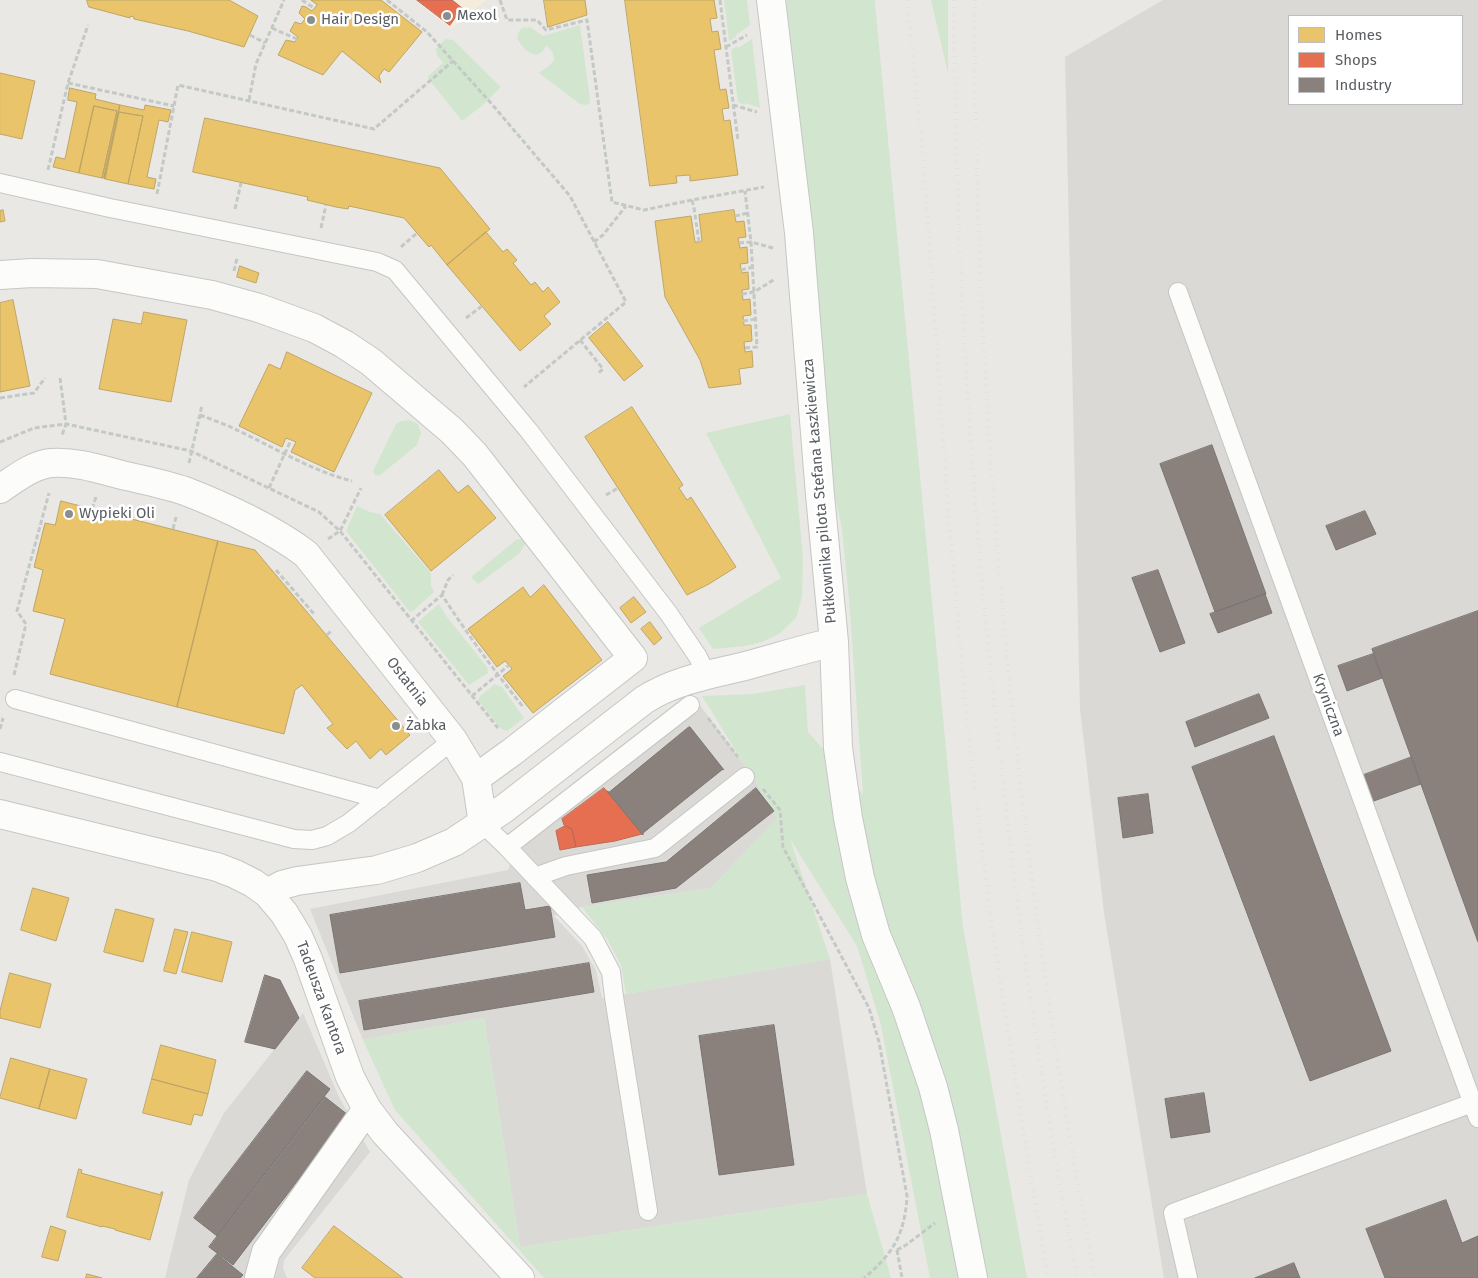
<!DOCTYPE html>
<html>
<head>
<meta charset="utf-8">
<style>
  body { margin:0 }
  #map { position:relative; width:1478px; height:1278px; overflow:hidden; background:#e9e8e4; font-family:"Fira Sans",sans-serif }
  canvas { display:block }
  .legend { position:absolute; left:1288px; top:15px; width:175px; height:90px; box-sizing:border-box; background:#fff; border:1px solid #bdbec0; margin:0; padding:6px 9px; list-style:none; font-size:15px; color:#595d61 }
  .legend li { display:flex; align-items:center; gap:10px; height:25px }
  .legend b { width:25px; border:1px solid #bdbec0 }
</style>
</head>
<body>
<div id="map">
<canvas width="1478" height="1278"></canvas>
<ul class="legend">
<li><b style="height:14px;background:#e9c46a"></b>Homes</li>
<li><b style="height:14px;background:#e76f51"></b>Shops</li>
<li><b style="height:14px;background:#8a817c"></b>Industry</li>
</ul>
</div>
<script>
const ctx = document.querySelector('canvas').getContext('2d');
ctx.lineJoin = 'round';
function fill(path, color) { ctx.fillStyle = color; ctx.fill(path, 'evenodd'); }
function stroke(path, color, width, dash) { ctx.strokeStyle = color; ctx.lineWidth = width; ctx.lineCap = dash ? 'butt' : 'round'; ctx.setLineDash(dash || []); ctx.stroke(path); }
function write(font, color, halo, rows, align = 'center') {
  ctx.font = font + ' "Fira Sans",sans-serif'; ctx.lineWidth = 5; ctx.setLineDash([]); ctx.textBaseline = 'middle'; ctx.strokeStyle = halo; ctx.fillStyle = color; for (const [text, x, y, turn = 0] of rows) {
    ctx.save(); ctx.translate(x, y); ctx.rotate((+turn || 0) * Math.PI / 180); ctx.textAlign = isNaN(turn) ? turn : align; if (halo) ctx.strokeText(text, 0, 0); ctx.fillText(text, 0, 0); ctx.restore();
  }
}
fill(new Path2D(`
  M415,0H486L451,29Z`), '#f4eddc');
fill(new Path2D(`
  M1163,0H1478V1278H1164L1104,913L1080,709L1065,57ZM1289,16H1462V104H1289Z
  M699,704L781,814L711,888L582,907L554,916L582,946L596,970L602,998L830,959L867,1194L520,1247L484,1018L363,1040L310,909L508,870L525,829Z
  M303,1013L339,1097L370,1152L284,1260L283,1268L287,1278H165L189,1180L224,1113Z`), '#dad9d5');
fill(new Path2D(`
  M724,0H747L750,25L736,35V37L729,41Z
  M786,0H875V3L963,927L1027,1278H930L881,1025L857,946L790,839L830,959L626,994L621,965L607,939L582,907L711,888L777,818L702,696L753,694L805,685L808,732L863,794L849,599L842,529L831,479L810,210Z
  M931,0H948V73Z
  M580,25L590,99L589,104L585,105L580,104L539,73L550,65L554,60C554,53 551,49 546,46L542,52L536,55C526,52 522,47 517,38L518,33L522,28L530,27L543,36Z
  M445,39L453,40L501,87L483,105L462,121L427,77L443,63L437,55L436,49Z
  M752,39L760,108L745,103V105L738,102L731,50L737,46L738,48Z
  M790,414L803,558L802,597L796,618L779,634L762,642L745,646L713,649L699,628L781,578L706,433Z
  M410,420L418,424L421,433L417,445L379,476L375,475L373,471L396,424L401,421Z
  M357,506L370,512L380,514L431,573V585L434,592L413,611H409L346,531Z
  M525,538V544L520,553L478,584L471,577L516,540Z
  M439,604L447,617L487,667L488,673L469,685L418,622Z
  M495,684L502,687L524,718L507,731L501,729L478,700L480,696Z
  M484,1018L520,1247L867,1194L891,1278H544L395,1110L363,1040Z`), '#d2e6cf');
const homes = new Path2D(`
  M87,0H229L258,16L244,47L188,31L134,19V17L130,16V18L89,7Z
  M311,0H381L422,32L389,72L384,69L379,76L381,83L342,51L323,75L278,55L286,40L295,42L298,37L290,31L295,22L301,24L305,19L299,13L302,6L306,7L312,11L317,5Z
  M544,0H585L587,15L548,27Z
  M625,0H714L717,18L710,19L712,32L718,31L721,49L714,50L720,90L726,89L729,108L722,109L724,121L730,120L738,175L690,181V175L676,176L677,183L650,186Z
  M0,73L35,81L22,139L0,134Z
  M70,88L96,94L95,99L120,105L104,178H102L117,111L94,106L79,173L53,167L56,157L65,159L77,102L68,100Z
  M120,105L144,110L145,105L171,110L168,122L159,120L147,177L156,179L154,189L128,184L143,116L130,114L119,112L105,179L104,178Z
  M94,106L117,111L102,178L79,173Z
  M119,112L143,116L128,184L105,179Z
  M205,118L440,168L490,229L447,265L431,245L429,247L404,218L349,206L348,209L336,207L307,200L308,197L193,172Z
  M3,210L5,221L0,222V211Z
  M734,210L736,222L744,221L746,237L738,238L740,248L747,247L748,263L740,264L742,273L748,272L749,289L742,290L743,300L750,299L751,315L743,316L744,325H751L752,341L744,342L745,352L752,351L753,367L739,369L741,384L709,388L700,360L665,297L655,221L691,216L695,242H699L702,241L699,215Z
  M486,232L503,252L507,249L517,260L513,263L531,285L535,282L543,292L548,287L560,302L544,316L551,324L520,351L447,265Z
  M240,266L259,273L256,283L237,277Z
  M13,300L30,386L0,392V303Z
  M144,312L187,320L171,402L99,389L113,319L141,324Z
  M608,322L643,366L624,381L589,338Z
  M287,352L372,393L334,472L291,452L296,442L286,438L282,447L239,426L269,364L280,369Z
  M632,407L683,485L679,488L687,500L691,497L736,567L709,584L687,595L585,437Z
  M439,470L458,493L468,485L496,518L431,571L385,515Z
  M61,501L218,541L177,707L50,674L65,619L33,611L43,570L34,567L45,523L55,525Z
  M218,541L255,550L410,735L386,755L381,749L370,759L356,741L347,749L327,728L333,724L302,685L295,690L284,734L177,707Z
  M544,585L602,660L533,713L503,676L512,669L509,665L505,661L497,667L468,629L523,587L530,597Z
  M634,597L646,612L631,623L620,608Z
  M650,622L662,638L654,645L641,629Z
  M33,888L69,898L56,941L21,930Z
  M116,909L154,919L143,962L104,952Z
  M175,929L188,932L176,974L164,971Z
  M192,932L232,942L222,982L182,972Z
  M10,973L51,984L40,1028L0,1018V1011Z
  M161,1045L216,1060L208,1094L152,1079Z
  M11,1058L50,1069L39,1109L0,1098Z
  M50,1069L87,1079L76,1119L39,1109Z
  M152,1079L208,1094L202,1116L194,1114L191,1125L143,1113Z
  M79,1169L82,1170L81,1173L161,1195V1192H163L150,1240L115,1230V1229L102,1226V1227L67,1217Z
  M51,1226L66,1231L58,1261L42,1257Z
  M334,1226L403,1278H315L302,1268Z
  M87,1274L102,1278H86Z`);
fill(homes, '#e9c46a');
stroke(homes, '#bea567', 1);
const shops = new Path2D(`
  M417,0H452L462,8L450,25Z
  M604,788L642,834L615,841L576,847L572,829L564,825L562,819Z
  M565,826L572,829L576,847L560,850L556,831Z`);
fill(shops, '#e76f51');
stroke(shops, '#bc6a56', 1);
const industry = new Path2D(`
  M1212,445L1266,594L1215,612L1160,464Z
  M1365,511L1376,534L1336,550L1326,526Z
  M1158,570L1185,643L1160,652L1132,578Z
  M1265,594L1272,613L1218,633L1210,614Z
  M1478,611V942L1372,649Z
  M1373,654L1382,678L1347,691L1338,666Z
  M1259,694L1269,718L1195,747L1186,722Z
  M689,727H690L724,770L723,769L643,833V835L607,791L609,792Z
  M1274,736L1391,1051L1310,1081L1192,767Z
  M1412,757L1421,784L1371,802L1361,776Z
  M756,788L774,811L676,888L592,903L587,875L666,862Z
  M1148,794L1153,833L1123,838L1118,798Z
  M520,883L525,910L550,906L555,937L340,973L330,915Z
  M589,963L594,992L364,1030L359,1001Z
  M265,975L280,980L299,1018L275,1049L245,1042Z
  M774,1025L794,1165L719,1175L699,1036Z
  M307,1071L330,1089L217,1236L194,1218Z
  M1204,1093L1210,1132L1171,1138L1165,1099Z
  M325,1097L348,1115L233,1265L209,1247Z
  M1446,1200L1462,1243L1478,1236V1278H1385L1366,1229Z
  M217,1254L243,1275L240,1278H197Z
  M1294,1263L1300,1278H1255Z`);
fill(industry, '#8a817c');
stroke(industry, '#7b7674', 1);
const service = new Path2D(`
  M0,183L110,208L377,262L395,270L529,431L669,614L698,657L707,676
  M1178,292L1478,1118
  M15,699L380,799
  M0,762L294,839L312,840L327,836L349,823L453,740
  M483,824L507,847L593,938L611,972L614,997L648,1211
  M507,847L690,705
  M535,877L566,866L655,848L745,777
  M1188,1278L1173,1213L1478,1101`);
const minor = new Path2D(`
  M771,0L799,233L820,495L834,642L838,748L848,818L860,878L876,935L906,1007L933,1087L944,1130L973,1278
  M0,275L32,273L97,274L212,295L259,308L314,328L344,344L371,362L452,431L475,455L633,658L512,752L476,778
  M0,489C15,479 32,465 51,463C74,461 99,469 122,475C143,480 164,484 185,491C224,506 273,529 306,554L453,740L476,778L483,824
  M0,814L217,867L235,874L253,883L267,893L284,913L298,936L308,959L350,1077L367,1109L385,1133L520,1278
  M267,893L282,885L297,881L377,870L417,858L454,842L505,808L644,700C675,680 709,675 745,666C775,658 804,649 834,642
  M259,1278L266,1252L367,1109`);
stroke(service, '#c6c6c6', 20);
stroke(minor, '#c6c6c6', 30);
stroke(new Path2D(`
  M302,0L314,8
  M387,0L427,32L490,102L570,196L626,302L524,387
  M500,0L507,20H537L546,30L587,20L612,202L644,210L692,200L764,187
  M720,0L738,141
  M272,28L297,39
  M250,35L265,43
  M726,47L747,35
  M68,83L174,106
  M249,100L256,64L284,0
  M733,105L757,112
  M48,170L68,83L88,25
  M157,194L178,85L374,129L453,61
  M692,200L694,208L699,242
  M235,209L241,183
  M735,216L748,213
  M321,228L326,205
  M594,242L603,235L626,206
  M739,243L751,242L773,248
  M401,247L417,233
  M741,270L753,267
  M234,271L237,258
  M742,294L754,292L775,279
  M466,318L482,306
  M743,321L756,319
  M580,340L603,369L597,374
  M745,348L757,347L751,242L745,191
  M60,378L66,424L62,435
  M0,398L34,393L45,378
  M200,415C213,420 227,425 239,431C277,449 312,471 352,481
  M0,442L34,428L66,424L191,451L319,512L340,531L498,728
  M189,463L202,405
  M269,488L291,440
  M606,495L618,488
  M92,509L96,497
  M173,529L176,517
  M328,539L340,531L361,488
  M276,570L314,614
  M442,595L448,580L453,575
  M411,621L442,595C468,635 495,672 524,708
  M327,635L332,630
  M14,675L26,624L17,611L49,493
  M472,696L509,665
  M708,718L738,757
  M0,729L3,718
  M763,789L780,810L783,847L861,993L869,1008L879,1042L907,1196C905,1234 893,1254 864,1278
  M897,1250L906,1245L935,1223
  M897,1250L902,1278`), '#c4c9c6', 3, [5, 2.5]);
stroke(service, '#fcfcfb', 18);
stroke(minor, '#fcfcfb', 28);
stroke(new Path2D(`
  M907,0L922,143L949,522L968,730L991,921L1030,1174L1048,1278
  M954,0C955,258 972,517 1002,773C1021,942 1045,1111 1077,1278
  M975,0C974,226 987,452 1009,677C1029,878 1057,1079 1095,1278`), '#e0e1e1', 4, [1, 6]);
for (const [x, y, r, color] of [
  [447,16,5,"#8b8e8f"],
  [311,20,5,"#8b8e8f"],
  [69,514,5,"#8b8e8f"],
  [396,726,5,"#8b8e8f"]
]) { const dot = new Path2D(); dot.arc(x, y, r, 0, 2 * Math.PI); ctx.fillStyle = color; ctx.fill(dot); stroke(dot, '#fff', 2); }
write('15px', '#595d61', '#fff', [
  ["Mexol",457,16],
  ["Hair Design",321,20],
  ["Wypieki Oli",79,514],
  ["Żabka",406,726]
], 'left');
write('15px', '#595d61', '#fff', [
  ["Pułkownika pilota Stefana Łaszkiewicza",820,491,-95],
  ["Ostatnia",407,682,52],
  ["Kryniczna",1328,705,70],
  ["Tadeusza Kantora",321,998,70]
]);
</script>
</body>
</html>
